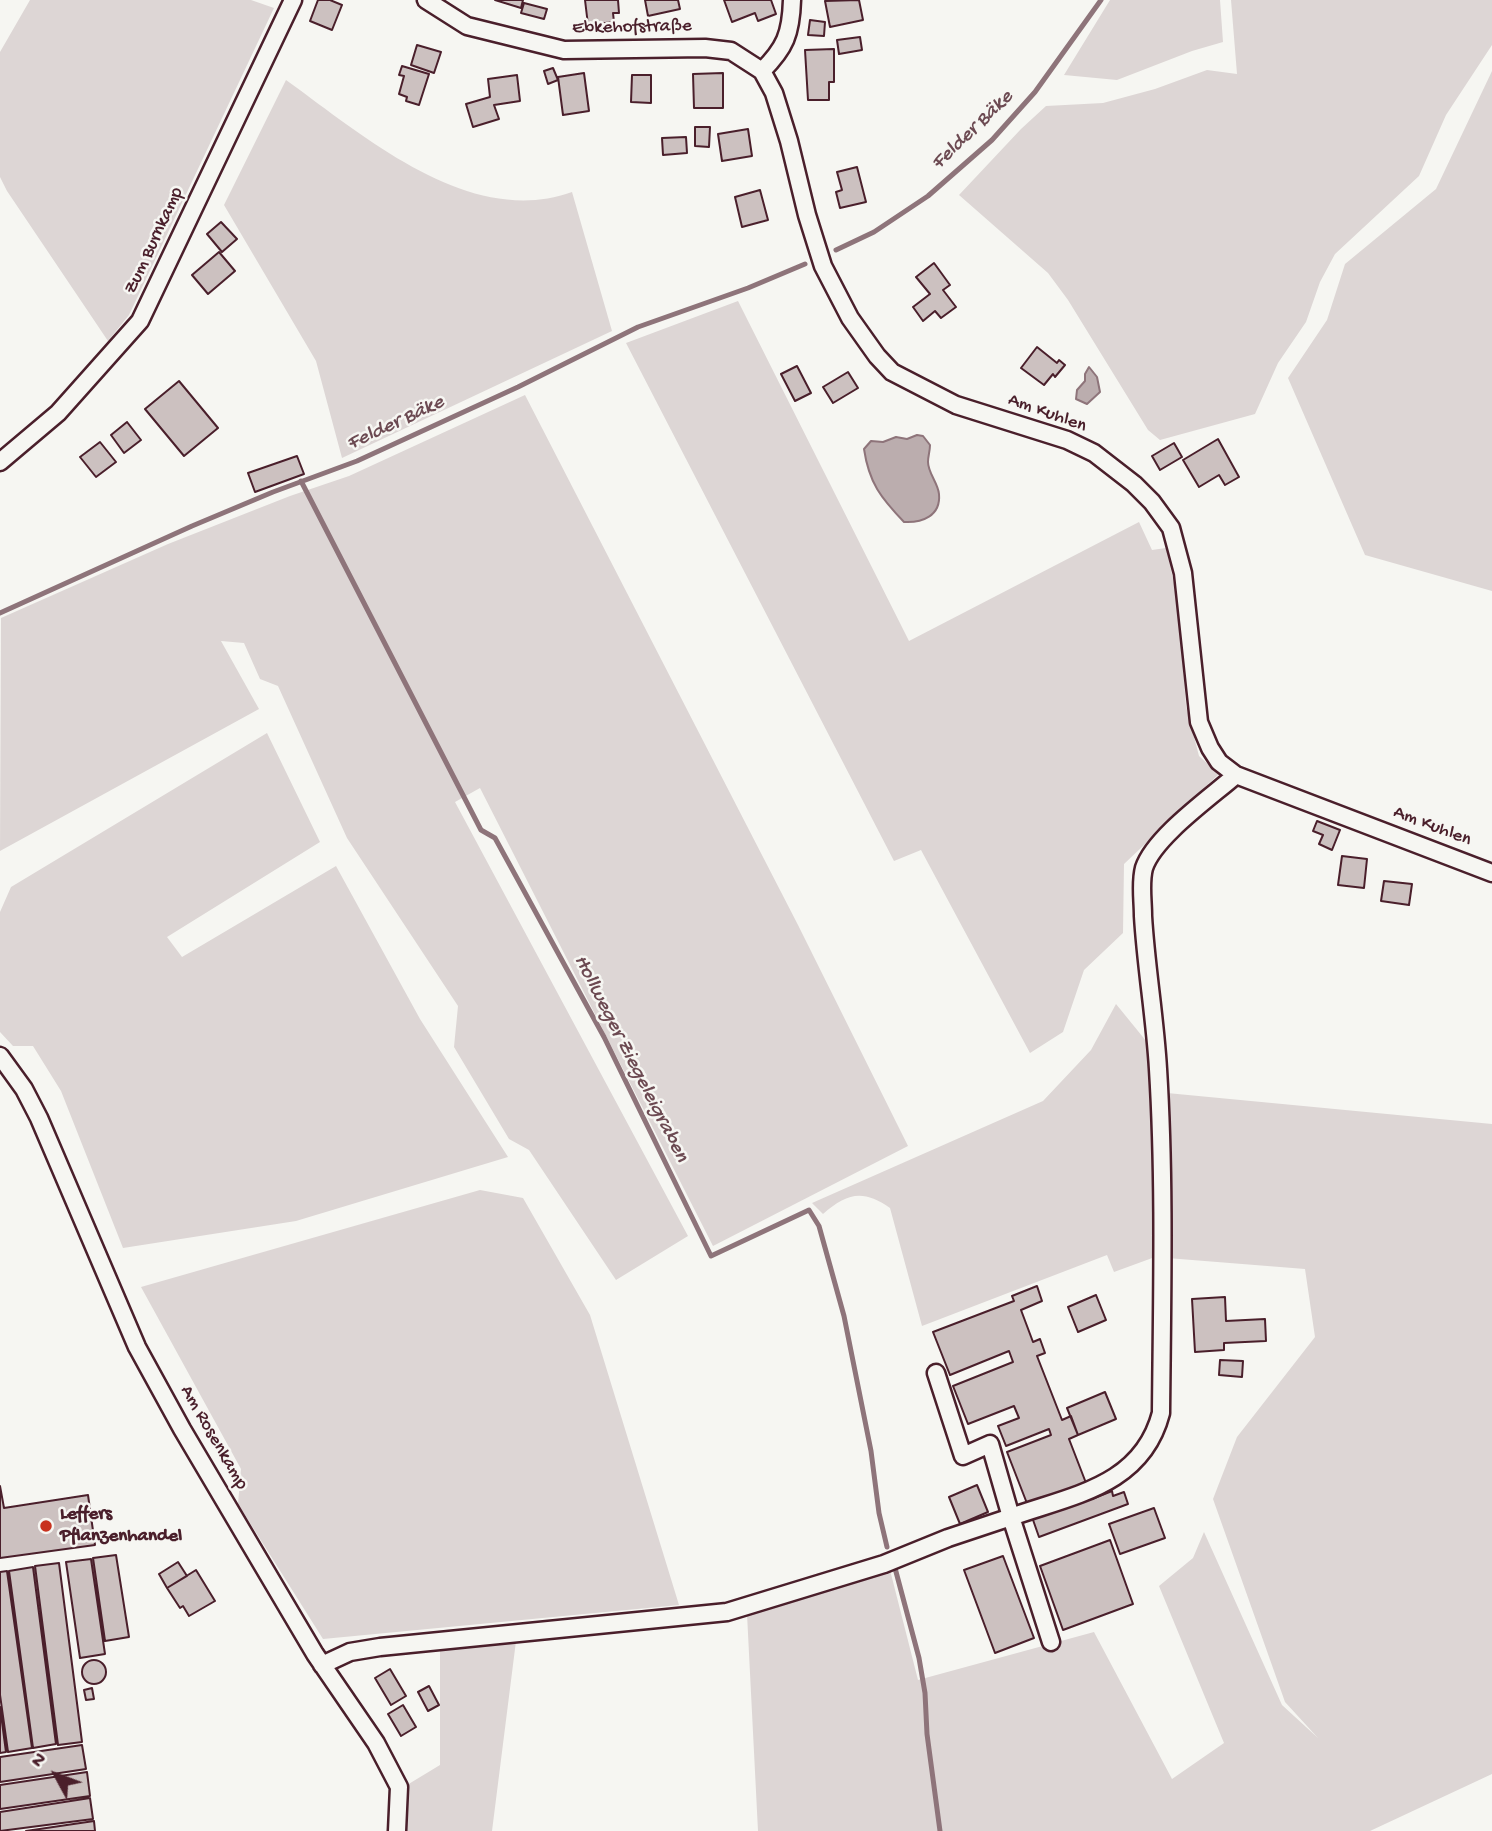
<!DOCTYPE html>
<html>
<head>
<meta charset="utf-8">
<style>
  body { margin:0 }
  #map { position:relative; width:1492px; height:1831px; overflow:hidden; background:#f6f6f2; font-family:"Gochi Hand",sans-serif }
  canvas { display:block }
  .north { position:absolute; left:21px; top:1740px; width:70px; height:70px; -webkit-text-stroke:5px #f6f6f2; paint-order:stroke; rotate:311deg; font-size:19px; font-weight:700; line-height:28px; text-align:center; color:#4a1f2b }
  .north::after { content:''; display:block; margin:auto; width:24px; height:32px; background:#4a1f2b; clip-path:polygon(50% 0,100% 100%,50% 72%,0 100%) }
</style>
</head>
<body>
<div id="map">
<canvas width="1492" height="1831"></canvas>
<div class="north">N</div>
</div>
<script>
const ctx = document.querySelector('canvas').getContext('2d');
ctx.lineJoin = 'round';
function fill(path, color) { ctx.fillStyle = color; ctx.fill(path, 'evenodd'); }
function stroke(path, color, width, dash) { ctx.strokeStyle = color; ctx.lineWidth = width; ctx.lineCap = dash ? 'butt' : 'round'; ctx.setLineDash(dash || []); ctx.stroke(path); }
function write(font, color, halo, rows, align = 'center') {
  ctx.font = font + ' "Gochi Hand",sans-serif'; ctx.lineWidth = 5; ctx.setLineDash([]); ctx.textBaseline = 'middle'; ctx.strokeStyle = halo; ctx.fillStyle = color; for (const [text, x, y, turn = 0] of rows) {
    ctx.save(); ctx.translate(x, y); ctx.rotate((+turn || 0) * Math.PI / 180); ctx.textAlign = isNaN(turn) ? turn : align; if (halo) ctx.strokeText(text, 0, 0); ctx.fillText(text, 0, 0); ctx.restore();
  }
}
fill(new Path2D(`
  M30,0H251L274,8L129,315L108,341L7,191L0,177V52Z
  M1110,0H1220L1223,42L1192,51L1117,80L1064,75Z
  M1231,0H1492V45L1446,115L1419,176L1335,254L1320,282L1306,322L1278,363L1255,414L1160,440L1148,430L1068,300L1048,273L959,195L1021,129L1046,106L1103,103L1155,89L1207,70L1237,74Z
  M1492,71V591L1365,555L1288,378L1327,320L1345,264L1436,189Z
  M286,80C364,136 470,229 572,192L612,331L342,458L316,361L224,205Z
  M738,301L909,641L1139,522L1152,550L1166,548L1178,601L1186,706L1199,756L1219,774L1124,864L1123,933L1084,970L1063,1032L1030,1053L921,850L894,861L626,343Z
  M525,395L798,925L908,1146L713,1246L480,788L455,802L688,1236L616,1280L529,1150L509,1139L454,1047L458,1006L347,838L278,686L260,679L244,643L221,641L259,709L0,851L1,618L168,544L290,496L349,476Z
  M267,733L320,842L167,937L182,957L336,866L420,1019L508,1157L296,1221L123,1248L61,1091L33,1046H13L0,1032V912L11,887Z
  M1116,1004L1151,1047L1155,1257L1114,1272L1107,1255L922,1326L890,1208C863,1189 847,1193 823,1214L812,1203L1043,1101L1091,1050Z
  M1167,1093L1492,1124V1774L1370,1831H758L747,1614L889,1566L918,1680L1094,1632L1172,1779L1224,1743L1159,1586L1193,1558L1204,1532L1282,1705L1318,1738L1285,1702L1213,1499L1237,1437L1315,1337L1305,1269L1167,1258Z
  M480,1190L523,1198L590,1315L679,1605L323,1639L238,1504L241,1469L141,1287Z
  M516,1641L492,1831H404L407,1785L440,1765V1647Z`), '#ddd6d5');
const water = new Path2D(`
  M1089,367L1097,377L1100,392L1087,404L1076,399L1077,390L1085,381V374Z
  M917,435L923,436L930,445C930,451 928,456 928,462C928,473 938,483 939,494C941,516 922,523 904,522C881,498 869,483 864,449L871,441L883,442L896,437L907,439Z`);
fill(water, '#bbadae');
stroke(water, '#8e747a', 2);
stroke(new Path2D(`
  M836,250L874,232L928,196L992,140L1035,92L1101,0
  M301,481L481,830L495,838L604,1037L711,1256L809,1210L819,1226L844,1316L871,1451L879,1513L887,1547
  M0,613L192,526L273,492L357,461L518,387L638,327L748,288L805,264
  M895,1568L919,1658L925,1693L927,1734L940,1831`), '#8e747a', 5);
const building = new Path2D(`
  M318,0H330L342,5L332,30L310,21Z
  M495,0H523L521,8Z
  M585,0H618L619,13H613L614,22L588,25Z
  M645,0H678L680,9L648,16Z
  M724,0H771L776,14L758,21L755,13L732,22Z
  M859,0L863,20L830,27L825,1Z
  M524,3L547,9L544,19L521,13Z
  M810,20L825,22L824,36L808,35Z
  M860,37L862,50L839,54L837,40Z
  M417,45L441,52L434,73L411,65Z
  M834,49V82H829V100H808L805,50Z
  M402,66L429,74L419,105L406,101L407,97L399,94L404,76L399,75Z
  M553,68L558,80L548,84L544,71Z
  M584,73L589,111L563,115L558,77Z
  M723,73V108H694L693,74Z
  M517,75L520,101L494,105L499,119L473,127L466,104L490,97L488,79Z
  M632,75H651V103L631,102Z
  M695,127H710L709,147L695,146Z
  M748,129L752,156L722,161L718,134Z
  M686,137L687,153L663,155L662,138Z
  M857,167L866,202L840,208L836,192L842,190L837,172Z
  M760,190L768,220L742,227L735,197Z
  M221,222L237,239L222,252L207,234Z
  M219,252L235,271L208,294L192,275Z
  M934,263L950,285L943,290L956,307L941,318L935,311L923,321L913,307L930,294L916,277Z
  M1037,347L1057,363L1059,360L1065,365L1055,377L1053,374L1044,385L1021,368Z
  M797,366L811,393L795,401L781,374Z
  M848,372L858,388L833,403L823,387Z
  M179,381L218,428L184,456L145,409Z
  M127,422L141,440L124,453L111,435Z
  M1218,439L1239,477L1225,485L1219,475L1199,487L1183,460Z
  M100,442L116,462L96,477L80,457Z
  M1174,443L1182,457L1160,470L1152,456Z
  M297,456L304,474L255,492L248,473Z
  M1317,821L1340,830L1332,850L1319,844L1323,835L1313,831Z
  M1342,856L1367,859L1364,888L1338,885Z
  M1384,881L1412,884L1409,905L1381,901Z
  M1037,1286L1042,1301L1021,1310L1033,1342L1040,1339L1045,1353L1037,1356L1062,1420L1071,1416L1078,1435L1069,1439L1086,1483L1028,1506L1007,1452L1051,1435L1049,1429L1006,1446L998,1426L1019,1418L1014,1406L968,1424L953,1386L1013,1362L1009,1351L950,1375L933,1332L1014,1301L1012,1296Z
  M1096,1295L1106,1320L1078,1332L1068,1307Z
  M1225,1297L1226,1321L1265,1319L1266,1341L1224,1343V1350L1195,1352L1192,1299Z
  M1220,1360L1243,1361L1242,1377L1219,1375Z
  M1105,1392L1116,1419L1078,1435L1067,1408Z
  M977,1485L988,1512L960,1524L949,1497Z
  M0,1486L4,1508L88,1495L95,1545L0,1558Z
  M1112,1491L1113,1496L1124,1492L1128,1504L1039,1537L1032,1517L1090,1495L1092,1499Z
  M1154,1508L1165,1538L1120,1554L1109,1524Z
  M1110,1540L1133,1604L1063,1630L1040,1566Z
  M116,1555L129,1637L105,1641L93,1558Z
  M1003,1556L1034,1638L995,1653L964,1570Z
  M91,1559L105,1654L80,1658L66,1562Z
  M178,1562L187,1576L167,1588L159,1574Z
  M59,1563L82,1742L58,1745L35,1566Z
  M33,1567L56,1744L33,1748L9,1571Z
  M196,1570L215,1601L189,1616L183,1606L180,1608L167,1588Z
  M7,1571L32,1748L8,1752L0,1695V1572Z
  M82 1672a12 12 0 1 1 24 0a12 12 0 1 1-24 0Z
  M390,1669L406,1696L391,1705L375,1678Z
  M429,1686L439,1705L428,1711L418,1692Z
  M92,1688L94,1699L86,1700L84,1690Z
  M403,1705L416,1727L401,1736L388,1714Z
  M0,1707L6,1752L0,1753Z
  M82,1745L86,1769L0,1782V1757Z
  M87,1772L90,1796L0,1809V1785Z
  M90,1798L93,1819L0,1831V1812Z
  M94,1821L95,1831H26Z`);
fill(building, '#ccc1c0');
stroke(building, '#4a1f2b', 2);
const minor = new Path2D(`
  M426,0L467,26L564,50L705,48L731,51L762,71L774,93L789,141L807,215L823,266L850,318L877,356L892,372L956,405L1067,440L1094,453L1134,484L1152,502L1171,528L1183,573L1199,722L1210,748L1219,762L1236,775L1492,873
  M762,71C785,48 791,34 792,0
  M0,462L58,413L140,321L293,0
  M0,1056L24,1089L39,1118L137,1347L182,1429L315,1654L376,1743L399,1787L397,1831
  M1051,1642L1011,1517C1073,1495 1142,1486 1161,1413C1162,1299 1165,1182 1158,1069C1155,1017 1146,967 1143,916C1143,900 1140,883 1144,868C1154,837 1211,797 1236,775
  M322,1665L350,1652L380,1647L727,1612L884,1564L948,1538L1011,1517L990,1444L963,1456L936,1373`);
stroke(minor, '#4a1f2b', 21);
stroke(minor, '#f6f6f2', 16);
for (const [x, y, r, color] of [
  [46,1526,7,"#c8321e"]
]) { const dot = new Path2D(); dot.arc(x, y, r, 0, 2 * Math.PI); ctx.fillStyle = color; ctx.fill(dot); stroke(dot, '#f6f6f2', 2.5); }
write('19px', '#4a1f2b', '#f6f6f2', [
  ["Ebkehofstraße",632,28,-1],
  ["Zum Burnkamp",155,241,-65],
  ["Am Kuhlen",1047,414,20],
  ["Am Kuhlen",1432,827,21],
  ["Am Rosenkamp",213,1438,60]
]);
write('bold 19px', '#4a1f2b', '#f6f6f2', [
  ["Leffers",60,1515],
  ["Pflanzenhandel",60,1537]
], 'left');
write('italic 21px', '#6c4a52', '#f6f6f2', [
  ["Felder Bäke",973,131,-44],
  ["Felder Bäke",396,424,-25],
  ["Hollweger Ziegeleigraben",630,1059,63]
]);
</script>
</body>
</html>
